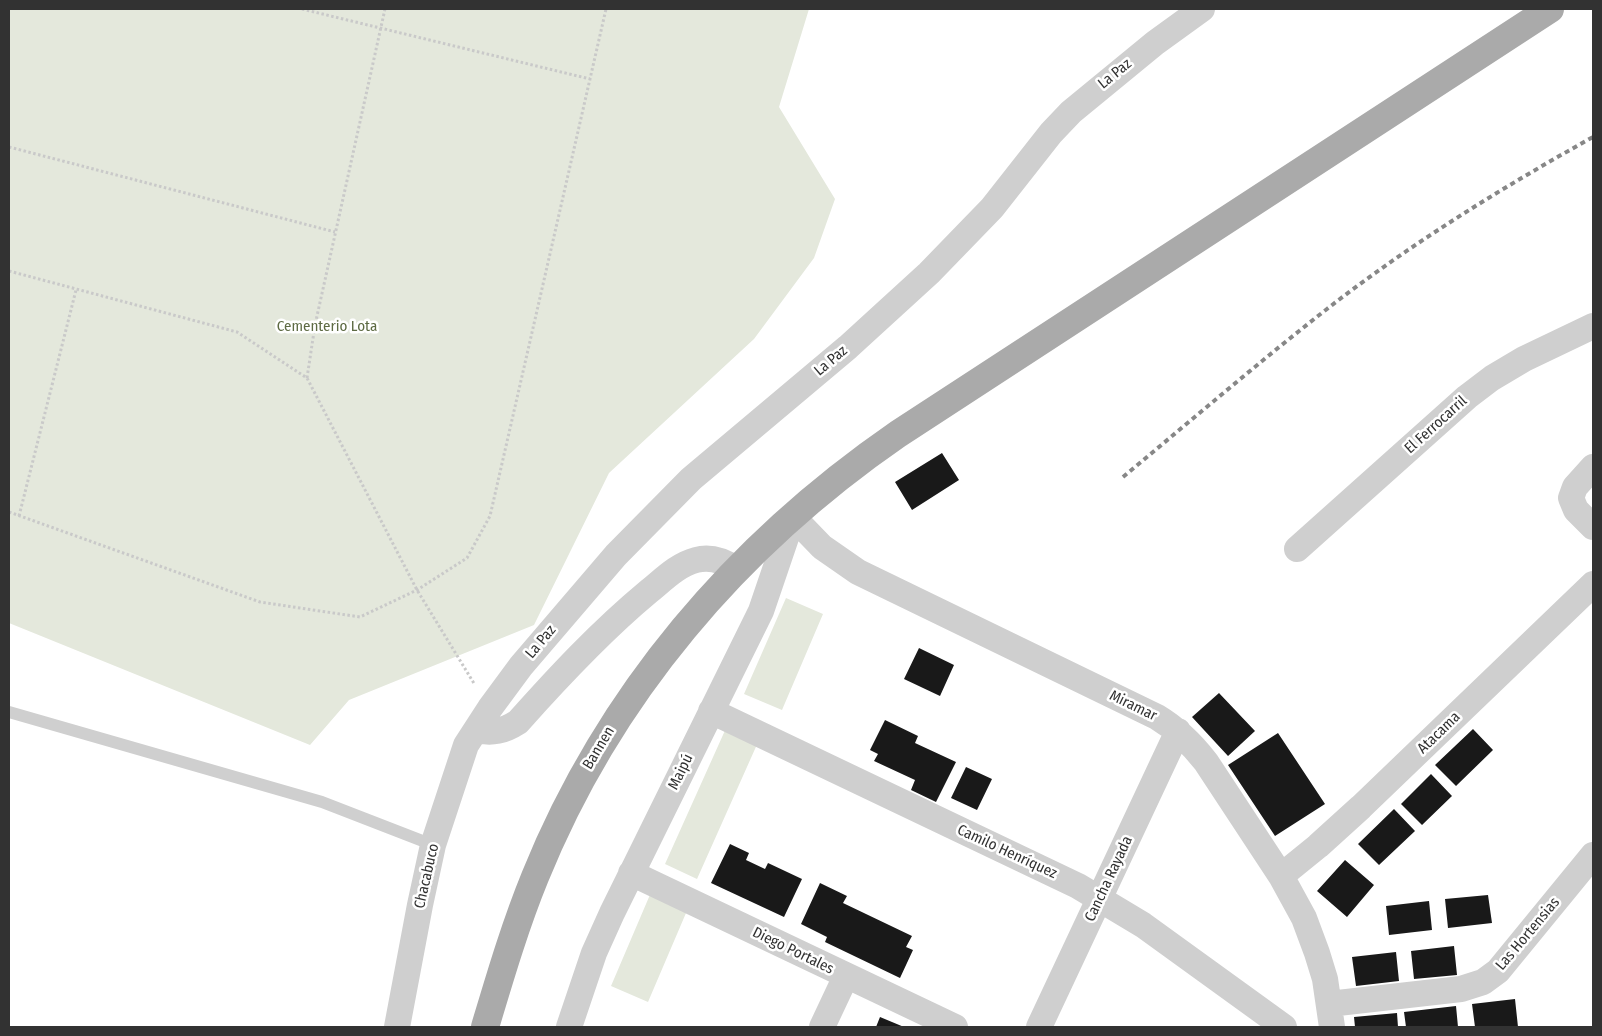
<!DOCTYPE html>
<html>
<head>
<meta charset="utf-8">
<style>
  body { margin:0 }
  #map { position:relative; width:1602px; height:1036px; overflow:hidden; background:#fff; font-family:"Fira Sans Condensed",sans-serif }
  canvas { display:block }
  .frame { position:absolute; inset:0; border:10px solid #323232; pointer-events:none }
</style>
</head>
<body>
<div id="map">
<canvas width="1602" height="1036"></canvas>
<div class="frame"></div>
</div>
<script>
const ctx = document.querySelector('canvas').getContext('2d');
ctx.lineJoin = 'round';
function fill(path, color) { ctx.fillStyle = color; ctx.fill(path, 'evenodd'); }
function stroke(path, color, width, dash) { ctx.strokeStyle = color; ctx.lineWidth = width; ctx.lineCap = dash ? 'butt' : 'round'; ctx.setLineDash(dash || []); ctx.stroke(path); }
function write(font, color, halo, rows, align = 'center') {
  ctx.font = font + ' "Fira Sans Condensed",sans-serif'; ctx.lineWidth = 5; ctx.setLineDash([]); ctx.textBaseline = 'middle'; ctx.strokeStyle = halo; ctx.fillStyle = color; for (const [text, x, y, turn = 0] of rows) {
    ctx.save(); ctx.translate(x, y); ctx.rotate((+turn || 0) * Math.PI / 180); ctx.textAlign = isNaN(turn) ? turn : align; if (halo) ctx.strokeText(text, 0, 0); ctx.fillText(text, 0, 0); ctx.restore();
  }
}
fill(new Path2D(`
  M9,9H809L779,107L835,199L814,258L754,339L609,473L534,625L349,700L310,745L9,623Z
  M786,598L823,614L782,710L744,694Z
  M727,726L759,740L697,879L665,864Z
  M652,890L689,906L648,1002L611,986Z`), '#e4e8dc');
fill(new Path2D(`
  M942,453L959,480L912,510L895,482Z
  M919,648L954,665L940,696L904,679Z
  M1219,693L1255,731L1228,756L1192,717Z
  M885,720L918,736L915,743L956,762L936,802L911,790L915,780L874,761L878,754L870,750Z
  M1473,729L1493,750L1456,786L1435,765Z
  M1278,733L1325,804L1275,836L1228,765Z
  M966,767L992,779L977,810L951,798Z
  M1431,774L1452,796L1422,825L1401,804Z
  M1394,809L1415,831L1379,865L1358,844Z
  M730,844L749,853L746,860L765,869L768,863L802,879L784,917L711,883Z
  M1345,860L1374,885L1347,917L1317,891Z
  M820,883L847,896L843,903L912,936L906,947L913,950L900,978L825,942L827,937L801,924Z
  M1488,895L1492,923L1448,928L1445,899Z
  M1429,901L1432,930L1389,935L1386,906Z
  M1454,946L1457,975L1414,979L1411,951Z
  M1396,952L1399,981L1356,986L1352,957Z
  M1515,999L1518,1027H1475L1472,1004Z
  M1456,1006L1458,1027H1406L1404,1012Z
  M1397,1013L1398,1027H1355L1354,1017Z
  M880,1017L904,1027H876Z`), '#191919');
stroke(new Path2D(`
  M302,9L590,79
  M9,147L335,232
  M9,271L237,332L307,378L417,590L475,685
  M307,378L315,325L385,9
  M9,512L260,602L360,617L417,590L467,558L490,516L606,9
  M19,516L76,290`), '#c9c9c9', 3, [2.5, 2.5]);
stroke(new Path2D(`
  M9,712L322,802L433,845`), '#cfcfcf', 12);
stroke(new Path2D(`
  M1593,467L1575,487L1571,498L1576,510L1593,527
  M793,517L822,547L858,572L1157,717C1177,729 1192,744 1206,762L1281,876L1304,918L1317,953L1325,979L1332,1027
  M1297,549L1467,397L1492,378L1524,359L1593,326
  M711,711L1078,886L1143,925L1284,1027
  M476,730C492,734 504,731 518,722C559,676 601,631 648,592C663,580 677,565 696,560C710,556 724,561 736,569
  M631,873L955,1027
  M1281,876L1318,846L1361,807L1593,584
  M1329,1004L1461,989L1483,982L1498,971L1593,855
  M397,1027L420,905L433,845L466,745L490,708L521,666L616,555L691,479L848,347L929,273L992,208L1051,133L1071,112L1155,43L1202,9
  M569,1027L594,953L612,913L761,611L793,517
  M822,1027L846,976
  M1039,1027L1178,731`), '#cfcfcf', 26);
stroke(new Path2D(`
  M485,1027C500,977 515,926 535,877C609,694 737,545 898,434L1550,9`), '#aaa', 28);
stroke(new Path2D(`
  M1123,477C1188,423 1252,368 1318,316C1404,248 1498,190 1593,137`), '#878787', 4, [5, 4]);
write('15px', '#323232', '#fff', [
  ["La Paz",1115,74,-39],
  ["La Paz",831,361,-40],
  ["El Ferrocarril",1436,425,-42],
  ["La Paz",541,642,-50],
  ["Miramar",1133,706,26],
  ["Atacama",1439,733,-44],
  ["Bannen",599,748,-59],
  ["Maipú",681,772,-64],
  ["Camilo Henríquez",1007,852,25],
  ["Chacabuco",427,876,-77],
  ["Cancha Rayada",1109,879,-65],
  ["Las Hortensias",1528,934,-50],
  ["Diego Portales",793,951,26]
]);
write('15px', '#5d6a43', '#fff', [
  ["Cementerio Lota",327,327]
]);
</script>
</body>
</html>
